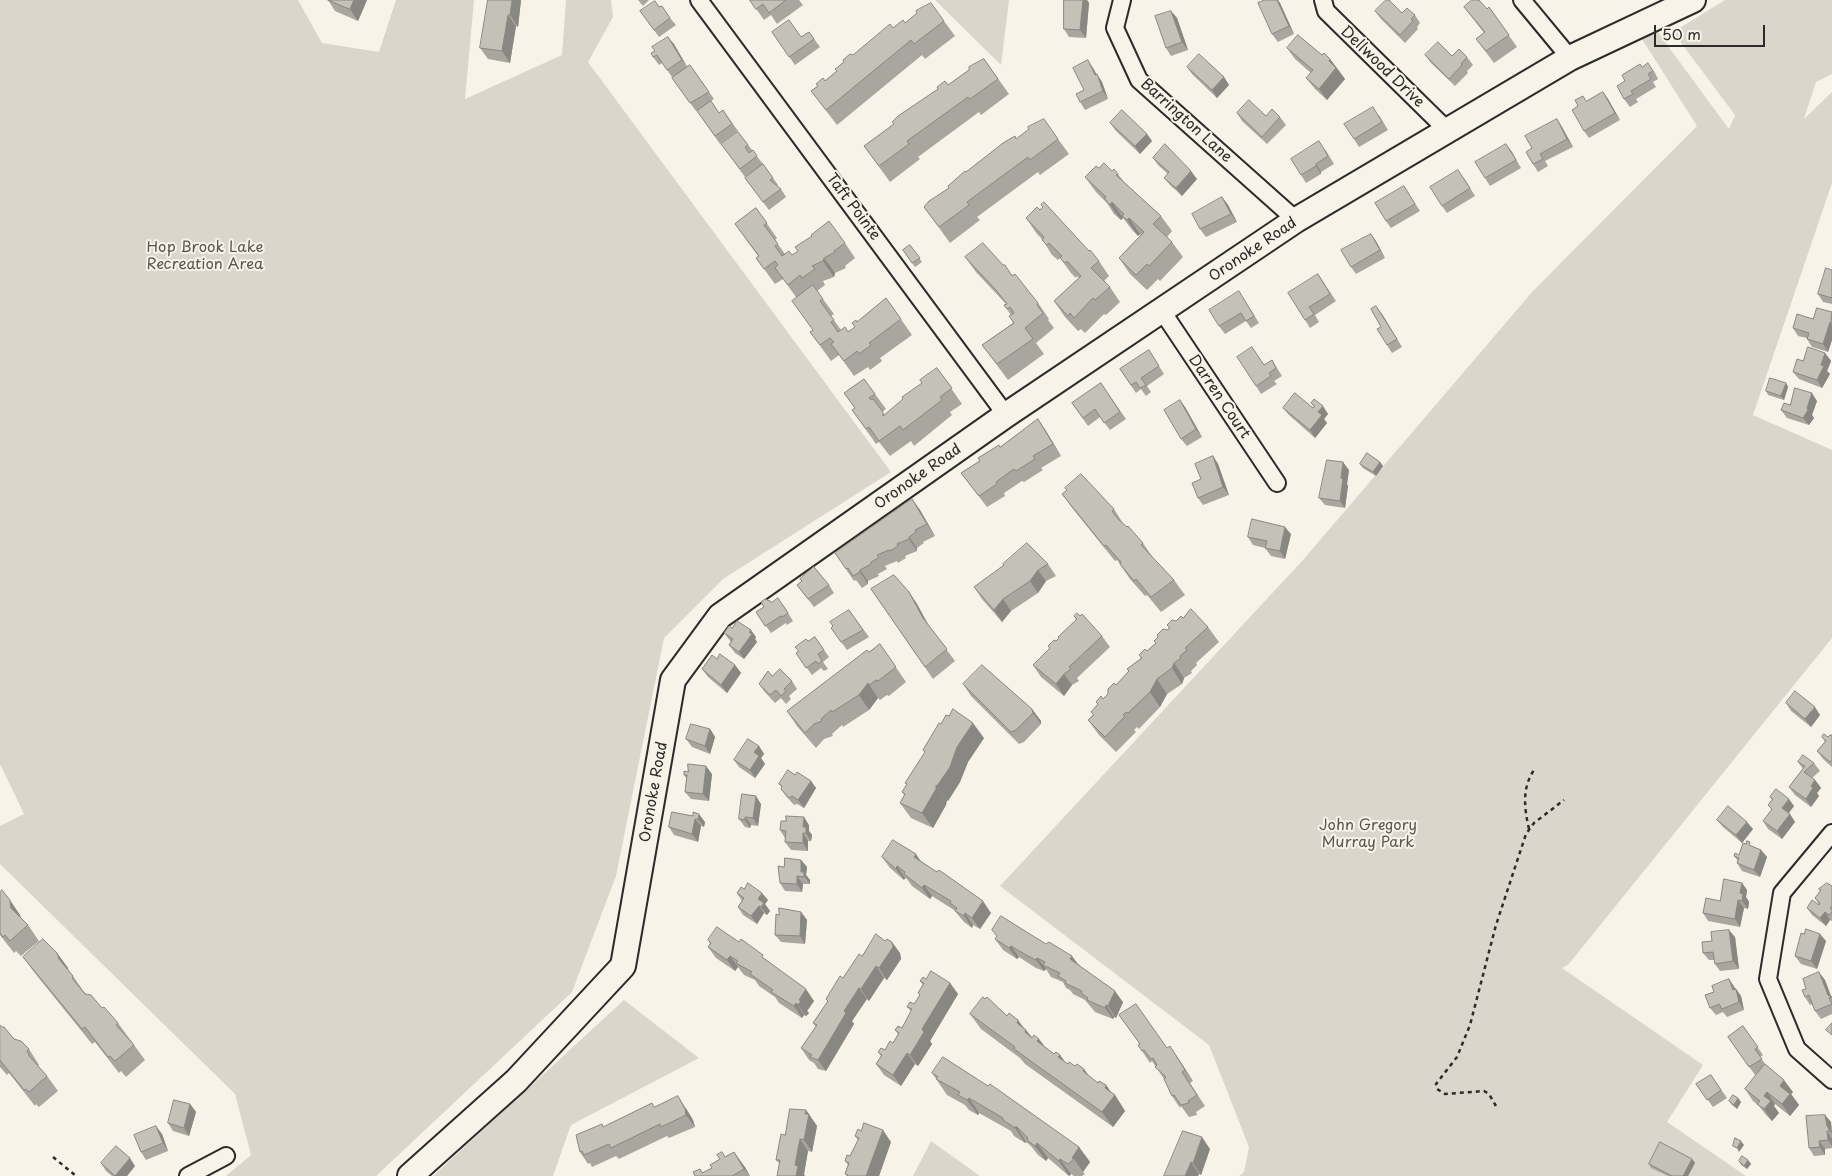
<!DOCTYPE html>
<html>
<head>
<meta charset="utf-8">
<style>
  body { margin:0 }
  #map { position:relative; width:1832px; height:1176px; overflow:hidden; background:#f7f3e8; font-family:"Playpen Sans",sans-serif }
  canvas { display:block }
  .scale { position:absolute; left:1654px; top:25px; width:111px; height:22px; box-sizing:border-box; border:2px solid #2b2b2b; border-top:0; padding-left:6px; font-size:15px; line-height:18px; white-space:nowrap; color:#2b2b2b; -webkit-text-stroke:4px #f7f3e8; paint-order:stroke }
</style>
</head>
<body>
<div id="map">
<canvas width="1832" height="1176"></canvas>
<div class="scale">50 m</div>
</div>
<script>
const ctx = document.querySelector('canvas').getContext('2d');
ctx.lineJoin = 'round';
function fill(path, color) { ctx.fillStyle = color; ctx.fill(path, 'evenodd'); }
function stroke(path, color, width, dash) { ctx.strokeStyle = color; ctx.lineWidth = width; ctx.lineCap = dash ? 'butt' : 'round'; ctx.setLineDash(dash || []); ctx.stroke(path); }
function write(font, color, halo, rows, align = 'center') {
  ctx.font = font + ' "Playpen Sans",sans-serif'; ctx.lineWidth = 4; ctx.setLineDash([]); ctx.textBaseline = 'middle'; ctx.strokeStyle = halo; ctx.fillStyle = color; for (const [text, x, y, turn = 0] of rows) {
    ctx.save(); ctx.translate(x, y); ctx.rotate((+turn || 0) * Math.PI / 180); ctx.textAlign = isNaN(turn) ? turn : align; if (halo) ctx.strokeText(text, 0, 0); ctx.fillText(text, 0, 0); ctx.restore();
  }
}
fill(new Path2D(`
  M0,0H298L322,43L379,52L396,0H474L465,99L562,55L566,0H611L613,17L588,62L891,472L723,579L664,638L616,876L572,992L376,1176H226L251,1155L235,1094L0,864V826L24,814L0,764Z
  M935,0H1009L1001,65Z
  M1725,0H1832V74L1816,82L1804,119L1832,92V183L1753,415L1832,450V638L1568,965L1562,968L1703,1065L1667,1122L1746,1176H1239L1244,1172L1249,1147L1209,1045L1000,886L1303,560L1533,291L1697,126L1642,39L1657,31L1729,129L1735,115L1673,32Z
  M624,1000L699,1058L571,1125L553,1176H433Z
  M931,1141L980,1176H913Z`), '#dad6cc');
const street = new Path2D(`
  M699,0L1006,415
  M1122,0L1115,28L1139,80L1296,220
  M1323,0L1326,11L1447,130
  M1522,0L1570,58
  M1162,311L1277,483
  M1832,833L1782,893L1768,979L1797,1049L1832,1080
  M188,1176L226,1156`);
const secondary = new Path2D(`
  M410,1176L516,1081L623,966L673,680L720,616L1006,415L1296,220L1570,58L1693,0`);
stroke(street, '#2b2b2b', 20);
stroke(secondary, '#2b2b2b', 28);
stroke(new Path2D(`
  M1529,829C1524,807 1522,788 1534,770
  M1496,1106L1489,1094L1484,1091L1445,1094L1437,1089L1436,1084L1457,1057L1470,1025L1496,925L1526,834L1534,823L1564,800
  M53,1157L76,1176`), '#2b2b2b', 2.5, [4, 4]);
stroke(street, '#f7f3e8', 16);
stroke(secondary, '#f7f3e8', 24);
fill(new Path2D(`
  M328,0H367L358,21L335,11Z
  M521,0L518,27L516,26L510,63L488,59L480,48Z
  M638,0H649L643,6Z
  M750,0H799L803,5L777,24L771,15L764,20Z
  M1064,0H1087L1089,3L1086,38L1069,37L1064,29Z
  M1280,3L1294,34L1278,42L1272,34Z
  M659,7L670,18L676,25L659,37L640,11Z
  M1464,7L1487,9L1489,7L1517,47L1494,63L1476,39L1484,33Z
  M1171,11L1177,18L1188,50L1171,56L1166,48Z
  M1375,11L1402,13L1415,15L1420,23L1417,27L1418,29L1405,43L1381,19Z
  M944,21L955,36L925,59L922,55L837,125L811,91L837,71L853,55L893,28L905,23Z
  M772,32L801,37L809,32L820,47L795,65Z
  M668,37L687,67L690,65L714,99L711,101L719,113L723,110L738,131L720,144L697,111L705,105L696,111L672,78L680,73L672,77L662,63L659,65L653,57L655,51Z
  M1287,48L1330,59L1345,79L1327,100L1315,89L1306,78L1311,73L1295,59Z
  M1425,55L1452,56L1467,57L1473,65L1467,71L1468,73L1455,86L1431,63Z
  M984,59L1009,94L981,115L979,112L918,157L920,159L890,182L864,146Z
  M1187,67L1224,77L1229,85L1217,98L1192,74Z
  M1642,67L1654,71L1658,79L1653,82L1656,87L1636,99L1638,102L1630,107L1624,99L1625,81Z
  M1093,68L1097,75L1102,82L1108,99L1085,110L1080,102L1084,90Z
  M1603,92L1608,99L1620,120L1589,138L1584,131Z
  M1237,113L1280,117L1286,125L1267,144L1242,121Z
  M1379,115L1388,130L1359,147L1354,139Z
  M1557,119L1562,127L1573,147L1545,161L1548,166L1538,172L1533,164L1532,148Z
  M1110,123L1147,134L1152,141L1140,154L1116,131Z
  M738,132L763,164L745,177L727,152Z
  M1016,139H1058L1069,154L1040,175L1038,172L977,217L980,220L950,243L924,207L949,188L966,172Z
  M1506,144L1521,168L1490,186L1485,178Z
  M1325,149L1334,164L1321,172V174L1306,183L1301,175Z
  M1153,158L1197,179L1182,196L1170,185L1164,178L1168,174L1158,165Z
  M763,164L778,185L777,186L781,189L786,197L769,210L745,178Z
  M1099,168L1112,171L1118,174L1124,182L1161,216L1172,231L1167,237L1172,242L1183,257L1160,281L1158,279L1147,290L1130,274L1119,258L1141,235L1140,234L1138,236L1133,231L1123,218L1121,220L1114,214L1107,203L1096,192L1085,177Z
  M1464,178L1475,196L1447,213L1442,206Z
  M1404,186L1420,211L1391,228L1386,221Z
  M1222,197L1228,205L1237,222L1206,237L1200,229Z
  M756,208L777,238L775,240L785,254L792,255L845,243L855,258L845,266L846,268L835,273L834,277L823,281L825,285L817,291L834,314L831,316L841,330L848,332L855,327L857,322L886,298L912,335L880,358L882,361L870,370L868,367L854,376L839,355L831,361L810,332L813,330L796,297L783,279L775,284L756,258L758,256L735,224Z
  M1026,218L1089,251L1099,261L1109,276L1104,281L1110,287L1120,302L1106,315L1104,314L1085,333L1081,329L1078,331L1065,317L1054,301L1079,278L1077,276L1076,278L1071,273L1060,258L1058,260L1052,255L1042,239L1037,234Z
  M1376,241L1385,258L1356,274L1351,267Z
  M910,245L922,262L915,267L903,250Z
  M965,257L1003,265L1038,303L1049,319L1048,320L1054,328L1036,343L1044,354L1008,380L982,345L1013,323L1011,315L1004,305L1006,304L976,272Z
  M1832,270V304L1823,302L1818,294Z
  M1318,274L1336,301L1315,315L1319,322L1310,328L1305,320Z
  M1244,299L1259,323L1251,328L1246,321L1225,334L1219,326Z
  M1832,312V340L1828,352L1812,347L1807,339V338L1798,336L1793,328L1813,319Z
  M1382,314L1402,347L1392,353L1387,345L1381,327Z
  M1149,350L1164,374L1147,386L1151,392L1146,396L1141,389L1136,393L1120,369Z
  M1825,353L1831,361L1827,371L1830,374L1822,388L1799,379L1793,372L1803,361Z
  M1272,360L1282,376L1274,381L1277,384L1261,394L1256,386L1264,365Z
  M937,368L962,404L950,412L952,415L914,446L911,441L890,456L879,442L876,444L852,410L855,408L844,393L864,379L886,409L882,412L885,415L922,383Z
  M1101,383L1126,419L1110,430L1100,417L1088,426L1072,403Z
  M1786,383L1788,387L1784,400L1768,395L1766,391Z
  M1180,400L1185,407L1202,437L1187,446L1181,439Z
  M1817,401L1812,415L1814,418L1809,425L1787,418L1781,410L1790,405Z
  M1311,403L1328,414L1324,419L1327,423L1315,438L1289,415L1283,408H1313L1314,407Z
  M1038,419L1046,431L1061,456L1041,468L1043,470L1024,482L1022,481L1004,493L1005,496L987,507L961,473L1000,447Z
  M1213,456L1218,464L1229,495L1203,505L1198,498L1201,479Z
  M1380,462L1383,466L1376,476L1363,468L1360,464Z
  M1349,470L1347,484L1348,486L1345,508L1325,505L1319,498Z
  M1062,494L1114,509L1124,525L1143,543L1153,558L1174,580L1185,595L1161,612L1147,595L1145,596L1130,579L1117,560L1115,561L1073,509Z
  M912,499L920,510L935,536L923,542L924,543L917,548V551L905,556L906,558L898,563L897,561L885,566L887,569L878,574L879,576L868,581V584L862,588L856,580L854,581L835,553Z
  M1291,534L1285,559L1271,556L1265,548L1253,545L1248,537Z
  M1048,564L1056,576L1046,581L1038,593L1011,611L1002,622L982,599L974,587Z
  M797,585H829L834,593L814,607Z
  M871,589L909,592L917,604L929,626L955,661L933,679Z
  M772,602L784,606L793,621L787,625L786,623L771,633L756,612Z
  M849,610L869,637L847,650L831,628Z
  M1074,616L1102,636L1110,647L1077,678L1079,681L1072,685L1064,696L1041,677L1033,665L1050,648L1048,646L1056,641L1076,620Z
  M1183,618L1208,627L1219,642L1196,663L1197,665L1191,671L1192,673L1184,678L1182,684L1167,694L1160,707L1139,729L1137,727L1134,730L1136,732L1116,752L1099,735L1088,720L1093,715L1091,712L1098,705L1096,702L1103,699L1129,672L1127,669L1141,658L1139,655L1147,651L1156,643L1169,628L1167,625Z
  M724,633L756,637L755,639L757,642L744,659L735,653L729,645L731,642Z
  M815,637L829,657L823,662L828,669L824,671L821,668L812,675L796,653L808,641Z
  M880,644L906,682L889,696L887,695L880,700L878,698L869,710L843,727L842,725L832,734L833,736L824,739L816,748L797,726L787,711Z
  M717,659L735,665L741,673L727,693L708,677L702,669Z
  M772,676L792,681L797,689L789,696L791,699L786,704L781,698L775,703L764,691L759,684Z
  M963,684L1032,709L1041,721V724L1024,742L1019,744L971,696Z
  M1786,703L1820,715L1811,727L1791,711Z
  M941,724L984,738L968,762L960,782L948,801L947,800L946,805L933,828L911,818L900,803L905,796L902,792L907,785L905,783L925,753L923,750Z
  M710,729L715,737L710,754L692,747L686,739Z
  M1832,735V767L1823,759L1817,751L1825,742L1822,737H1828Z
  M759,746L764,754L761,758L765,764L755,778L739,767L734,760Z
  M1798,762L1814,763L1820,771L1812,778L1815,780L1821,788L1817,793L1819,796L1811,807L1795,795L1789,787L1803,769Z
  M712,774L709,801L691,799L685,792L687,779L684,775Z
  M795,775L811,781L816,788L804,808L797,804L794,805L786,796L781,789L782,787L779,784Z
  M1770,797L1794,806L1789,813L1795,822L1782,839L1768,829L1763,821L1772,810L1768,805L1772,800Z
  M761,804L758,826L751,825L750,828L745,827L739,819Z
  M693,816L705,822L704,827L701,826L698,842L674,835L669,827Z
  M1717,820L1753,829L1742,843L1723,827Z
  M809,825V831L812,835L811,841H808V851L791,850L785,842V838L780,830Z
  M1753,847L1761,850L1767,857L1760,877L1742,871L1737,863L1738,861L1734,856L1739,855Z
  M882,857L921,861L991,913L980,929L973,925L972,928L964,922L954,910L932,896L930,899L912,886L907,879L905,878L904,880L890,868Z
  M801,860L807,867L806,875L810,880V884H803L802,892L785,891L780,883L784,867Z
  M1742,883L1747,890L1746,897L1749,902L1748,909L1744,908L1740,927L1708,921L1703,913L1720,901Z
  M1832,886V921L1830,920L1826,926L1812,915L1807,908L1819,905L1815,898L1820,891L1819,889Z
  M744,889L768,900L765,904L770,911L767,915L764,913L757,924L743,915L738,907L742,901L737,893Z
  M0,892L20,915L21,918L28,925L39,941L21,956L16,951L14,953L0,935Z
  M801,912L807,920L805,944L781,942L775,935L779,915Z
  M1804,934L1826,941L1817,969L1801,964L1795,956Z
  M1735,937L1739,969L1720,971L1715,964L1714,960H1709L1703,953Z
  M995,939L1079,965L1123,1002L1116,1018L1114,1017L1113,1019L1095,1012L1085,1000L1073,994L1070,990L1066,988L1063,982L1051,977L1046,969L1044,971L1036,968L1019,957L1017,959L1003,950Z
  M708,940L739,942L766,960L814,1001L807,1011L809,1013L806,1016L804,1015L802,1018L779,1003L775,997L759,986L755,980L744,975L738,967L735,971L716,958L708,947L710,944Z
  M57,953L68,968V971L73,976L84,992L118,1023L145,1060L126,1077L121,1071L119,1073L95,1042L92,1044L34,972L23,957Z
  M900,953L901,959L887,980L884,978L869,1001L867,999L852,1021L854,1024L826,1071L818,1069L814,1063L809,1060L801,1048L816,1027L813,1023L828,1002L826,999L862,956Z
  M926,979L950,983L958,994L930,1041L932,1044L918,1066L915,1064L901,1086L884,1075L876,1064L881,1056L878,1052L885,1050L893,1043L898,1034L895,1030L902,1028L911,1011L907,1007L914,1004L920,995L923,985L920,981Z
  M1729,979L1741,996L1744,1010L1727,1017L1723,1012L1716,1015L1710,1008L1714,992Z
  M1825,980L1832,998V1014L1821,1019L1815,1011L1812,1004L1810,1005L1805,997Z
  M970,1014L1007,1016L1026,1030L1032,1037L1039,1039L1045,1047L1054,1054L1060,1055L1065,1062L1089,1077L1098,1083L1106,1085L1111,1093L1115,1095L1125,1111L1113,1127L1025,1064L1020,1058L981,1029Z
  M1119,1015L1167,1048L1178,1058L1193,1081L1190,1083L1205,1106L1196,1112L1197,1115L1189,1117L1181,1106L1180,1108L1172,1096L1164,1079L1152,1061L1150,1063L1142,1051L1140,1044Z
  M0,1025L14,1039L29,1049L39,1065L38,1066L47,1076L58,1091L39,1107L36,1104L35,1106L9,1073L7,1075L0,1067Z
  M1743,1026L1763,1055L1760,1057L1766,1065L1793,1092L1791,1094L1799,1105L1790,1116L1775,1104L1774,1106L1779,1113L1772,1121L1766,1115L1759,1106L1753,1101L1745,1089L1759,1072L1755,1075L1728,1037Z
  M932,1073L1079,1147L1090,1162L1083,1172L1085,1174L1082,1176H1074L1071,1174L1069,1176L1048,1158L1046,1161L1038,1155L1031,1146L1026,1142L1025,1143L1014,1136L1011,1131L979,1113L978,1115L969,1110L965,1105L947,1095Z
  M1711,1075L1727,1098L1713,1107L1696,1084Z
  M1738,1098L1741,1102L1737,1109L1732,1105L1729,1101Z
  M652,1103L654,1107L686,1108L693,1120L695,1127L669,1138L667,1136L619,1159L616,1156L592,1167L590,1163L588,1164L580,1152L604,1127Z
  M190,1104L196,1112L189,1136L173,1131L168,1123Z
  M806,1110L817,1126L812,1152L808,1151L804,1174L779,1163L776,1160L785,1135Z
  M1825,1115L1831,1122L1832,1133V1148L1825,1149V1155L1814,1156L1809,1148Z
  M162,1134L168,1151L146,1160L141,1152Z
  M855,1136L891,1142L879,1176H847L845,1174L848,1165L845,1161L850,1156L858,1140Z
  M1210,1149L1201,1175L1199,1174L1198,1176H1164Z
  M734,1152L750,1176H695L700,1169L703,1173L712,1168L725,1157Z
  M1692,1159L1695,1163L1688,1176H1668L1651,1168L1649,1164Z
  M1748,1160L1751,1164L1747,1169L1741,1165L1739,1161Z
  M101,1163L135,1166L127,1176H112L106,1171Z`), '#a9a69f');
fill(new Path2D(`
  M354,0H367L358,21L350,9Z
  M512,0H521L518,27L510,15Z
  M1083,0H1087L1089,3L1086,38L1080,30Z
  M1277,0H1278L1280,3L1294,34L1289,26Z
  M1171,11L1177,18L1188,50L1182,42Z
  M508,15L516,26L510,63L502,51Z
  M668,37L674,44L688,68L682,60Z
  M1330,59L1345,79L1327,100L1319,89L1329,61Z
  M1088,60L1093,68L1099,79L1097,74L1102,82L1108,99L1103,91Z
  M1224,77L1229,85L1217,98L1212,90Z
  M1603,92L1608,99L1620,120L1615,113Z
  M1557,119L1562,127L1573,147L1567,139Z
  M1147,134L1152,141L1140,154L1135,146Z
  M1506,144L1512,152L1521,168Z
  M1316,164L1321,172V174L1316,166Z
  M1191,171L1197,179L1182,196L1176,188Z
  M1222,197L1228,205L1237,222L1231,214Z
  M1112,202L1123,218L1121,220L1110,205Z
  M1129,218L1140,234L1138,236L1127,220Z
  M1371,234L1376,241L1385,258L1380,250Z
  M824,258L835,273L834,277L823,261Z
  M1376,306L1382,314L1402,347L1397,339Z
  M1830,322L1832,325V340L1828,352L1823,344Z
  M1825,353L1831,361L1827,371L1830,374L1822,388L1817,380Z
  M1786,383L1788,387L1784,400L1781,396Z
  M1812,393L1817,401L1812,415L1814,418L1809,425L1803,418Z
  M1180,400L1185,407L1202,437L1196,429Z
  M1323,406L1328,414L1324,419L1327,423L1315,438L1310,430L1318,412Z
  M1038,419L1046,431L1061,456L1053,444Z
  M1213,456L1218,464L1229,495L1223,487Z
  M1343,462L1349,470L1347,484L1348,486L1345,508L1340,501L1341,478Z
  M1380,462L1383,466L1376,476L1373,472Z
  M912,499L920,510L935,536L927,524Z
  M1285,527L1291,534L1285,559L1280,551Z
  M909,537L917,548V551L909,539Z
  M860,570L868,581V584L860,572Z
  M1038,570L1046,581L1038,593L1030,581Z
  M909,592L917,604L931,630L923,618Z
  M1003,599L1011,611L1002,622L994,610Z
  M751,630L756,637L755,639L757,642L744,659L739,652Z
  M1174,663L1184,678L1182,684L1172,668Z
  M735,665L741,673L727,693L721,685Z
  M1064,674L1072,685L1064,696L1056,684Z
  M1157,679L1167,694L1160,707L1150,692Z
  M868,683L878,698L869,710L859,695Z
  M1815,707L1820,715L1811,727L1805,719Z
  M1032,709L1041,721V724L1033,713Z
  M973,723L984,738L968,762L960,782L948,801L937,786L957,747Z
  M710,729L715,737L710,754L705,746Z
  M759,746L764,754L761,758L765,764L755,778L750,770L754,752Z
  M706,766L712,774L709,801L703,794Z
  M1815,780L1821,788L1817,793L1819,796L1811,807L1806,799L1811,786Z
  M811,781L816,788L804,808L798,800Z
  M936,785L947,800L946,805L933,828L922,813Z
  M756,796L761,804L758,826L753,818Z
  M1789,799L1794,806L1787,815L1782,808Z
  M699,814L705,822L704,827L698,819Z
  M1790,814L1795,822L1782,839L1777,831Z
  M745,817L751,825L750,828L745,820Z
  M804,817L809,825V831L812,835L811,841L806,833L803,827Z
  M695,819L701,826L698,842L692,834Z
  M1747,822L1753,829L1742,843L1736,835Z
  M803,833L808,841V851L803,843Z
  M1761,850L1767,857L1760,877L1754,870Z
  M916,854L924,866L914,857Z
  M801,860L807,867L806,875L810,880V884L801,872Z
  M897,866L905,878L904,880L896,869Z
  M797,876L803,884L802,892L797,884Z
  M1742,883L1747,890L1746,897L1749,902L1748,909L1742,901L1740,893Z
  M924,885L932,896L930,899L922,888Z
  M762,893L768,900L765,904L770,911L767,915L761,907L758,899Z
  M10,900L20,915L22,923L11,908Z
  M1738,900L1744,908L1740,927L1735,919Z
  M983,901L991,913L980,929L972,918Z
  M759,906L764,913L757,924L751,916Z
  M801,912L807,920L805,944L800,936Z
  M1825,912L1830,920L1826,926L1820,918Z
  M965,913L973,925L972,928L964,916Z
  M1729,930L1735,937L1739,969L1733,961Z
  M1820,934L1826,941L1817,969L1811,961Z
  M892,942L900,953L901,959L887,980L879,968Z
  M1011,946L1019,957L1017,959L1009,948Z
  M57,953L68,968L69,975L59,959Z
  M730,956L738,967L735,971L727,960Z
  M1072,956L1081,968L1070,959Z
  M1037,958L1046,969L1044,971L1036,960Z
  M876,966L884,978L869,1001L861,989Z
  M1819,972L1825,980L1831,997L1828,995Z
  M1729,979L1734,987L1736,992V989L1741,996L1744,1010L1739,1002Z
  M950,983L958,994L930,1041L922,1029Z
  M859,988L867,999L852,1021L854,1024L826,1071L818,1060L844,1011Z
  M806,989L814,1001L807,1011L809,1013L806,1016L798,1005L799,1000Z
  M1115,991L1123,1002L1116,1018L1108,1006Z
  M796,1003L804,1015L802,1018L794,1006Z
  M1106,1005L1114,1017L1113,1019L1105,1008Z
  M1018,1020L1026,1031V1030L1037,1045L1017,1023Z
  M924,1032L932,1044L918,1066L910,1055Z
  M1039,1039L1050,1054L1037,1041Z
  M1170,1046L1178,1058L1193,1081L1185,1070Z
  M907,1053L915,1064L901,1086L893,1075Z
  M1060,1055L1071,1070L1058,1057Z
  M1084,1069L1095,1084L1083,1071Z
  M1784,1080L1793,1092L1791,1094L1799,1105L1790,1116L1782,1104L1780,1086Z
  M1106,1085L1114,1096L1115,1095L1125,1111L1113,1127L1102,1112L1105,1088Z
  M1767,1092L1775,1104L1774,1106L1779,1113L1772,1121L1764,1109V1096Z
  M678,1096L693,1120L695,1127L686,1115Z
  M969,1098L979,1113L978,1115L967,1100Z
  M1738,1098L1741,1102L1737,1109L1734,1105Z
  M190,1104L196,1112L189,1136L184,1128Z
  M806,1110L817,1126L812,1152L804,1140Z
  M1825,1115L1831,1122L1832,1134L1827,1126Z
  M156,1126L162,1134L168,1151L163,1143Z
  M1016,1126L1026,1142L1025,1143L1015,1128Z
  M883,1130L891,1142L879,1176H866Z
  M1827,1131L1832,1139V1146L1828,1140Z
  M1202,1137L1210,1149L1201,1175L1193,1163Z
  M800,1139L808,1151L804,1174L805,1176H796L795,1165Z
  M1741,1141L1744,1145L1739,1152L1737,1148Z
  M1819,1141L1825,1149V1155L1820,1147Z
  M1037,1143L1048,1158L1046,1161L1035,1146Z
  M1079,1147L1090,1162L1083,1172L1074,1159L1072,1158Z
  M734,1152L745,1167L750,1176L744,1169Z
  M130,1158L135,1166L127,1176H115Z
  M1060,1159L1071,1174L1069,1176L1059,1161Z
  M1692,1159L1695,1163L1688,1176H1683Z
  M1748,1160L1751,1164L1747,1169L1744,1166Z
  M1191,1162L1199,1174L1198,1176H1185Z`), '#898782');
const building = new Path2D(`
  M328,0H354L350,9Z
  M488,0H512L510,15H508L502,51L480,48Z
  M750,0H786L769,13L763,4L756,9Z
  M1064,0H1083L1080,30L1064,29Z
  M1265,0H1277L1289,26L1272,34L1258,3Z
  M1386,0H1389L1402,13L1407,8L1415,15L1411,19L1413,21L1400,35L1375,11Z
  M1472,0H1479L1487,9L1489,7L1509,35L1486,51L1476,39L1485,32L1464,7Z
  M655,1L659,7L662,6L670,18L654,30L640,11Z
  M931,3L944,21L914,44L911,40L826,110L811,91L818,86L816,84L823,78L825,81L837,71L835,69L844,62L843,60L850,54L853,55L890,24L893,28L903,20L905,23L917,13L916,11Z
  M1171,11L1182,42L1166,48L1155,16Z
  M789,20L801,37L809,32L814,39L789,57L772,32Z
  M1298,35L1322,55L1324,53L1330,59L1329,61L1336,68L1319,89L1306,78L1313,70L1287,48Z
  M668,37L682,60L667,70L657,55L653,57L651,53L655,51L652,47Z
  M1438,42L1452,56L1459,49L1467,57L1461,64L1462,65L1449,79L1425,55Z
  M1199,54L1224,77L1212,90L1187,67Z
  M984,59L998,79L970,99L968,97L907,141L909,144L879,166L864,146L894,124L892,122L898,116L938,89L937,87L945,81L948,85L969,70V67Z
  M1088,60L1095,75L1097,74L1103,91L1080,102L1076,94L1084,90L1073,68Z
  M1648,63L1653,71L1648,74L1651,79L1631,91L1633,94L1624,99L1617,86L1625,81L1622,75L1640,64L1642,67Z
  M690,65L709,92L690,103L672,78Z
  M1603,92L1615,113L1584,131L1572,110L1578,106L1575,100L1583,96L1586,101Z
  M1249,100L1266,116L1272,109L1280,117L1262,137L1237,113Z
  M711,101L719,113L723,110L732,124L715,136L697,111Z
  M1373,107L1382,122L1354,139L1344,124Z
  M1122,110L1147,134L1135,146L1110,123Z
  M1044,119L1058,139L1030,160L1028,157L967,202L969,205L939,227L924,207L929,201L949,188L948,186L965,171L966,172L1003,143L1015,136L1016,139L1029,129L1028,127Z
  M1557,119L1567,139L1540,154L1543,159L1533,164L1526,152L1532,148L1525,136Z
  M738,132L748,145L745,147L749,153L753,150L757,156L740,169L721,144Z
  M1319,141L1328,156L1316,164V166L1301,175L1291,159Z
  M1165,144L1191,171L1176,188L1164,178L1169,172L1153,158Z
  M1506,144L1516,160L1485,178L1475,162Z
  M1104,163L1112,171L1114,169L1118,174L1116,175L1161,216L1153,224L1172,242L1149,266L1147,264L1136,275L1119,258L1144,232L1129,218L1127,220L1122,216L1124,214L1112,202L1110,205L1104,198L1106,197L1085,177L1096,166L1099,168Z
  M763,164L773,178L770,180L781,189L763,202L745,178Z
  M1458,170L1470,188L1442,206L1430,187Z
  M1404,186L1415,204L1386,221L1375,203Z
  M1222,197L1231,214L1200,229L1192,214Z
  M1044,202L1089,251L1090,250L1099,261L1091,268L1110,287L1095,300L1093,298L1074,318L1070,313L1068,316L1054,301L1081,276L1067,261L1065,263L1060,258L1062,256L1049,243L1047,245L1042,240L1044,237L1026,218L1037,207L1040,210L1043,207L1041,205Z
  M756,208L767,223L764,225L778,244L775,246L782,256L789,251L792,255L798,251L795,247L812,236L811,235L829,221L845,243L834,251L835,252L824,258L823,261L812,266L815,269L802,278L800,275L788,285L775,268L778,265L775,261L764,269L756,258L759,256L735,224Z
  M1371,234L1380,250L1351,267L1341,250Z
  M983,243L1003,265H1005L1012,276L1015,274L1038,303L1037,305L1043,313L1025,328L1033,339L997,364L982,345L1014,323L1009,316L1014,313L1010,307L1007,309L1004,305L1007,304L996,290L965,257Z
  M910,245L920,258L912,263L903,250Z
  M1826,268L1832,270V298L1818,294Z
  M1318,274L1330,294L1309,307L1314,314L1305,320L1288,293Z
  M813,285L823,299L820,301L834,320L831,322L838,332L845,327L848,332L855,327L852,323L856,320L857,322L886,298L901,319L869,343L871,345L859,354L857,351L844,361L831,344L834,342L830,338L820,345L810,332L813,330L792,301Z
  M1239,291L1254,316L1246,321L1241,313L1219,326L1209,310Z
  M1376,306L1397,339L1387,345L1377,329L1381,327L1371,309Z
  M1817,308L1832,312L1831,319L1832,323L1830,322L1823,344L1807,339L1809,333L1793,328L1797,314L1813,319Z
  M1252,347L1264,365L1272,360L1276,368L1269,373L1271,376L1256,386L1237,357Z
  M1808,347L1825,353L1821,365L1824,366L1817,380L1793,372L1797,359L1803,361Z
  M1149,350L1159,366L1141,378L1146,385L1140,388L1136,382L1131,385L1120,369Z
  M937,368L952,388L940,397L942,400L903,430L900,426L879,441L869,427L866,429L852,410L855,408L844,393L864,379L875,394L869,398L871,400L873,399L883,412V416L903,399L902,397L922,383L920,380Z
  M1770,378L1786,383L1781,396L1766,391Z
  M1101,383L1120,412L1104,423L1095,409L1083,418L1072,403Z
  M1795,388L1812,393L1807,408L1808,410L1803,418L1781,410L1784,403L1790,405Z
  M1295,393L1313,408L1315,406L1311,403L1314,399L1323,406L1318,412L1322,415L1310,430L1283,408Z
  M1180,400L1196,429L1181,439L1164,410Z
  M1038,419L1053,444L1033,456L1035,459L1016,471L1014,469L996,482L997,484L979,496L961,473L980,461L978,458L999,445L1000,447Z
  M1367,453L1380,462L1373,472L1360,464Z
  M1213,456L1223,487L1198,498L1192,483L1201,479L1195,464Z
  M1327,460L1343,462L1341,478L1343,479L1340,501L1319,498Z
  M1081,474L1114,509L1112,511L1118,519L1127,527L1128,526L1143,543L1141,545L1174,580L1151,597L1136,579L1134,581L1120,564L1121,562L1106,545L1104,546L1062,494L1067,490L1065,488Z
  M912,499L927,524L915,530L916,532L909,537V539L897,544L898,546L890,551L889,550L877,555L879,557L870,563L871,564L860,570V572L853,576L848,568L846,569L835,553Z
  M1252,519L1285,527L1280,551L1265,548L1267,541L1248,537Z
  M1027,543L1048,564L1038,570L1030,581L1003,599L994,610L974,587L1004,565L1003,564Z
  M814,567L829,585L808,599L797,585L802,581L800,579Z
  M894,575L909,592L923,618L947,649L925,667L871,589Z
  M778,598L788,613L782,617L781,616L765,626L756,612L764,607L761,602L765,599L772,602Z
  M1191,609L1208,627L1185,648L1187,650L1180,656L1181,658L1174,663L1172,668L1157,679L1150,692L1128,713L1126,712L1123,715L1125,716L1105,737L1088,720L1094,715L1091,712L1098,704L1096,702L1101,696L1103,699L1108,694V689L1114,683L1116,685L1129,671L1127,669L1142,658L1139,655L1145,649L1147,651L1156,643L1154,641L1158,637L1157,635L1163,629L1167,630L1170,628L1167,625L1172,620L1176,621L1181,616L1183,618Z
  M849,610L863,630L841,642L831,628L833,626L830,622Z
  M1077,613L1080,616L1082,614L1102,636L1069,667L1071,669L1064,674L1056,684L1033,665L1050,648L1048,646L1054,640L1056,641L1059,638L1058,637L1077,619L1074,616Z
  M737,621L751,630L749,632L752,634L739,652L729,645L733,639L724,633L729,626L732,628Z
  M815,637L824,650L818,654L822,661L818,664L816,661L806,668L796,653L799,651L795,647L806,639L808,641Z
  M880,644L896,667L878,681L876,680L869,685L868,683L859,695L832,712L831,710L821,719L822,721L814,724L805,733L787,711L867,650L869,652Z
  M720,654L735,665L721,685L702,669L712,655L717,659Z
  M982,665L1032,709L1033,713L1016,730L1011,732L963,684Z
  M780,669L792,681L784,689L786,691L781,696L776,690L770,695L759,684L768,671L772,676Z
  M1795,691L1815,707L1805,719L1786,703Z
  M953,709L973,723L957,747L950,767L937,786L936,785V789L922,813L900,803L905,794L902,792L907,784L905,783L925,752L923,750L939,723L941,724L946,715L949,716Z
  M691,724L710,729L705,746L686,739Z
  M1824,734L1828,737L1830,735H1832V760L1830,762L1817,751L1826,741L1822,737Z
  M748,739L759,746L754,752L759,756L750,770L734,760Z
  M1803,755L1814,763L1804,772L1815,780L1811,786L1813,788L1806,799L1789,787L1805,766L1798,762Z
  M688,764L706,766L703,794L685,792L687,775H684V771L688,772Z
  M788,770L795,775L797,772L811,781L798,800L792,796L789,798L781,789L782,786L779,784Z
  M1776,789L1789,799L1782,808L1790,814L1777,831L1763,821L1772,809L1768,805L1773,799L1770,797Z
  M742,794L756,796L753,818L745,817V820L739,819Z
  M1728,806L1747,822L1736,835L1717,820Z
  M672,812L693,816V812L699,814L698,819H695L692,834L669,827Z
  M786,816L804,817L803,827H806V833H803V843L785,842L786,831L780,830L781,821H786Z
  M893,840L916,854L914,857L937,872L939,870L983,901L972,918L965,913L964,916L955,911L957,908L950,903L951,901L924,885L922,888L904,874L905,872L897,866L896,869L882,857Z
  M1747,841L1750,842L1749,845L1761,850L1754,870L1737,863L1739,858L1734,856L1735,853L1739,855L1743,843L1746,844Z
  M785,858L801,860V872H804V877L797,876V884L780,883L778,866L784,867Z
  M1724,879L1742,883L1740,893L1743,894L1742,901L1738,900L1735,919L1703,913L1706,898L1720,901Z
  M748,883L762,893L758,899L764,903L761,907L759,906L751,916L738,907L744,898L737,893L741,887L744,889Z
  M1827,883L1832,886V906L1830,908L1832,910V912L1829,915L1825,912L1820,918L1807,908L1812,900L1819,905L1820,903L1815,898L1821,890L1819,889Z
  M2,890L10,900L11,908L28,925L10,941L5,935L3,937L0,933V892Z
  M779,908L801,912L800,936L775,935L776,914L779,915Z
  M1001,916L1046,944L1049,942L1072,956L1070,959L1115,991L1108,1006L1106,1005L1105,1008L1087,1000L1088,998L1081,993L1082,991L1065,983L1066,981L1058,976L1060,973L1043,965L1045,962L1037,958L1036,960L1028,956L1011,946L1009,948L995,939L997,936L992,930Z
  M717,927L739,942L741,939L763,955L762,957L806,989L799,1000L801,1001L798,1005L796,1003L794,1006L771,992L773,990L750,974L752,972L736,963L738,961L730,956L727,960L708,947L711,943L708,940Z
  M1806,929L1820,934L1811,961L1795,956L1801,933L1804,934Z
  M1729,930L1733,961L1715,964L1713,952L1703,953L1702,942L1712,941L1711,932Z
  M876,934L885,941L887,939L892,942L893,947L879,968L876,966L861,989L859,988L844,1011L846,1013L818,1060L810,1057L812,1055L801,1048L817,1025L813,1023L828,1001L826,999L840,976L843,978L859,954L862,956Z
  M43,939L57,953L59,959L73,976L72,978L85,994L91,995L102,1008L104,1007L118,1023L116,1025L134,1045L115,1061L110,1056L108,1057L85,1027L82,1029L23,957Z
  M931,971L950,983L922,1029L924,1032L910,1055L907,1053L893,1075L876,1064L882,1055L878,1052L881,1048L885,1050L890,1041L893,1043L899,1033L895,1030L898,1026L902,1028L912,1009L907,1007L910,1002L914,1004L920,995L918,993L924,983L920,981L923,977L926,979Z
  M1819,972L1828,995L1832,997L1829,998L1832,1004L1815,1011L1809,995L1805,997L1802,990L1806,989L1803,979Z
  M1729,979L1733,990L1736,989L1739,1002L1722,1009L1719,1004L1710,1008L1705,995L1714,992L1712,986Z
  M983,997L985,999L987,997L1007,1016L1009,1013L1018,1020L1017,1023L1026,1030L1025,1032L1032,1038L1034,1035L1039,1039L1037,1041L1054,1054L1056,1052L1060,1055L1058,1057L1068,1064L1069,1062L1075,1066L1077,1064L1084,1069L1083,1071L1098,1083L1099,1081L1106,1085L1105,1088L1115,1095L1102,1112L1014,1049L1015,1047L970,1014Z
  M1136,1004L1167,1048L1170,1046L1185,1070L1182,1072L1197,1095L1188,1101L1189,1103L1181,1105L1174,1095L1172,1096L1164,1079L1166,1077L1155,1067L1157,1065L1153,1058L1151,1059L1144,1050L1142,1051L1138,1045L1140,1044L1119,1015Z
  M1832,1023V1035L1826,1030Z
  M0,1025L2,1027H4L14,1039L21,1041L29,1049L27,1051L30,1057L47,1076L29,1092L26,1089L24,1090L0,1060Z
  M1743,1026L1758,1047L1755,1049L1762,1059L1749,1067L1728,1037Z
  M943,1057L988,1086L990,1084L1079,1147L1072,1158L1074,1159L1068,1164L1060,1159L1059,1161L1037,1143L1035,1146L1027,1140L1028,1138L1016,1126L1015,1128L1003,1120V1118L969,1098L967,1100L958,1095L960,1092L936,1079L938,1077L932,1073Z
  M1765,1064L1784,1080L1780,1086L1790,1094L1782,1104L1767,1092L1764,1096L1771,1101L1764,1109L1757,1104L1760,1101L1745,1089Z
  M1711,1075L1721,1090L1707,1100L1696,1084Z
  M1733,1095L1738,1098L1734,1105L1729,1101Z
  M678,1096L685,1109L686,1115L661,1127L660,1124L611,1148L609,1144L584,1155L582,1151L580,1152L576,1135L602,1124L603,1127L652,1103L654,1107Z
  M174,1100L190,1104L184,1128L168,1123Z
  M790,1109L806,1110L805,1114H809L804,1140L800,1139L795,1165L798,1166L796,1176H777L780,1160H776L781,1134L785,1135Z
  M1825,1115L1827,1126L1830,1131H1827L1828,1140L1819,1141L1820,1147L1809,1148L1806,1116Z
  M864,1123L883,1130L866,1176H847L848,1175L845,1174L849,1163L845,1161L847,1155L850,1156L859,1138L855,1136L858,1129L861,1131Z
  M156,1126L163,1143L141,1152L134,1135Z
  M1183,1131L1202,1137L1193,1163L1191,1162L1185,1176H1164Z
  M1735,1138L1741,1141L1737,1148L1733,1146Z
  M1660,1142L1692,1159L1683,1176H1672L1649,1164Z
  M116,1146L130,1158L115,1176L101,1163Z
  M722,1152L725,1157L734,1152L744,1169L732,1176H695L693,1172L700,1169L702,1173L712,1168L710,1165L720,1159L717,1155Z
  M1742,1156L1748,1160L1744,1166L1739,1161Z`);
fill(building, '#c4c1b9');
stroke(building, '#898782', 1);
write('15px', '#2b2b2b', '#f7f3e8', [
  ["Dellwood Drive",1382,67,44],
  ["Barrington Lane",1186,121,42],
  ["Taft Pointe",853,207,53],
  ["Oronoke Road",1253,250,-34],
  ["Darren Court",1219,397,56],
  ["Oronoke Road",918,477,-35],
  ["Oronoke Road",654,792,-80]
]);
write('15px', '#575653', '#f7f3e8', [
  ["Hop Brook Lake",205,248],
  ["Recreation Area",205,265],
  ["John Gregory",1368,826],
  ["Murray Park",1368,843]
]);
</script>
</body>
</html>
